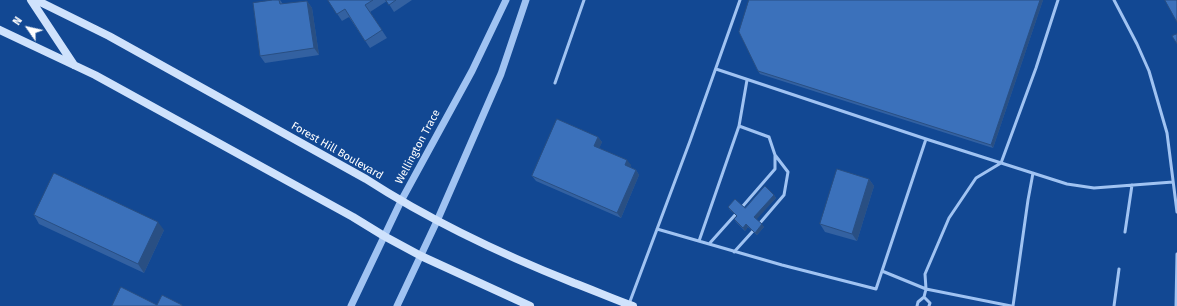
<!DOCTYPE html>
<html>
<head>
<meta charset="utf-8">
<style>
  body { margin:0 }
  #map { position:relative; width:1177px; height:306px; overflow:hidden; background:#124893; font-family:"Fira Sans",sans-serif }
  canvas { display:block }
  .north { position:absolute; left:8px; top:8px; width:40px; height:40px; -webkit-text-stroke:3px #124893; paint-order:stroke; rotate:304deg; font-size:11px; font-weight:700; line-height:16px; text-align:center; color:#fff }
  .north::after { content:''; display:block; margin:auto; width:14px; height:18px; background:#fff; clip-path:polygon(50% 0,100% 100%,50% 72%,0 100%) }
</style>
</head>
<body>
<div id="map">
<canvas width="1177" height="306"></canvas>
<div class="north">N</div>
</div>
<script>
const ctx = document.querySelector('canvas').getContext('2d');
ctx.lineJoin = 'round';
function stroke(path, color, width, dash) { ctx.strokeStyle = color; ctx.lineWidth = width; ctx.lineCap = dash ? 'butt' : 'round'; ctx.setLineDash(dash || []); ctx.stroke(path); }
function fill(path, color) { ctx.fillStyle = color; ctx.fill(path, 'evenodd'); }
function write(font, color, halo, rows, align = 'center') {
  ctx.font = font + ' "Fira Sans",sans-serif'; ctx.lineWidth = 3; ctx.setLineDash([]); ctx.textBaseline = 'middle'; ctx.strokeStyle = halo; ctx.fillStyle = color; for (const [text, x, y, turn = 0] of rows) {
    ctx.save(); ctx.translate(x, y); ctx.rotate((+turn || 0) * Math.PI / 180); ctx.textAlign = isNaN(turn) ? turn : align; if (halo) ctx.strokeText(text, 0, 0); ctx.fillText(text, 0, 0); ctx.restore();
  }
}
stroke(new Path2D(`
  M1114,0L1137,44L1149,71L1167,133L1177,212
  M716,69L926,139L1067,184L1094,188L1173,182
  M555,83L584,0
  M739,126L769,137L775,155V169L742,207
  M760,223L784,195L788,172L775,155
  M657,229L782,265L876,289L926,139
  M1125,232L1132,185
  M699,241L739,126L747,80
  M709,244L735,215
  M734,252L753,231
  M882,271L926,289L1011,306
  M924,297L930,303L929,306
  M629,304L690,141L740,0
  M917,306L918,302L924,297L926,289L925,274L949,218L976,178L1001,163L1036,68L1058,0
  M1013,306L1028,200L1033,173
  M1114,306L1119,269
  M1176,306L1177,254`), '#a0c3f2', 3);
stroke(new Path2D(`
  M351,306L401,201L472,71L506,0
  M397,306L437,221L501,74L526,0`), '#a0c3f2', 7);
stroke(new Path2D(`
  M31,0L74,65
  M36,0L109,36L366,179C431,221 501,254 574,283C593,290 613,299 633,306
  M0,30L95,75L353,217L384,236L421,256L530,306`), '#cfe2fc', 8);
fill(new Path2D(`
  M273,0H280L283,4L307,1L312,8L319,55L265,63L260,56Z
  M328,0H412L394,12L387,1L370,12L387,38L370,48L349,17L342,21Z
  M749,0H1043L993,148L760,74L758,71Z
  M598,137L602,142L599,148L631,165L630,167L636,170L639,175L621,218L536,181L532,176Z
  M869,179L874,186L857,241L825,232L820,224Z
  M774,195L776,198L756,219L764,227L757,235L748,227L745,231L736,222L734,219L737,216L730,210L728,207L745,208Z
  M34,215L164,230L144,273L39,224Z`), '#3361a1');
fill(new Path2D(`
  M1040,0H1043L993,148L991,145Z
  M307,1L312,8L319,55L314,48Z
  M598,137L602,142L598,151L594,146Z
  M627,160L631,165L629,171L625,165Z
  M636,170L639,175L621,218L617,213Z
  M869,179L874,186L857,241L852,234Z
  M774,195L776,198L756,220L754,217Z
  M158,222L164,230L144,273L138,264Z
  M746,224L748,227L745,231L743,228Z
  M762,224L764,227L757,235L755,233Z`), '#294f83');
const building = new Path2D(`
  M273,0H279L280,4L307,1L314,48L260,56L253,3Z
  M328,0H373L365,5L382,30L365,41L345,9L337,14Z
  M386,0H396L389,5Z
  M749,0H1040L991,145L758,71L739,32Z
  M1165,0H1177V22Z
  M1177,34V44L1172,36Z
  M557,119L598,137L594,146L627,160L625,165L636,170L617,213L532,176Z
  M837,169L869,179L852,234L820,224Z
  M54,173L158,222L138,264L34,215Z
  M765,186L774,195L754,217L762,224L755,233L746,224L743,228L734,219L737,216L728,207L735,199L745,208Z
  M121,287L157,305L162,295L182,305V306H112Z`);
fill(building, '#3b71bb');
stroke(building, '#294f83', 1);
write('11px', '#fff', '#124893', [
  ["Wellington Trace",418,147,-62],
  ["Forest Hill Boulevard",337,151,30]
]);
</script>
</body>
</html>
